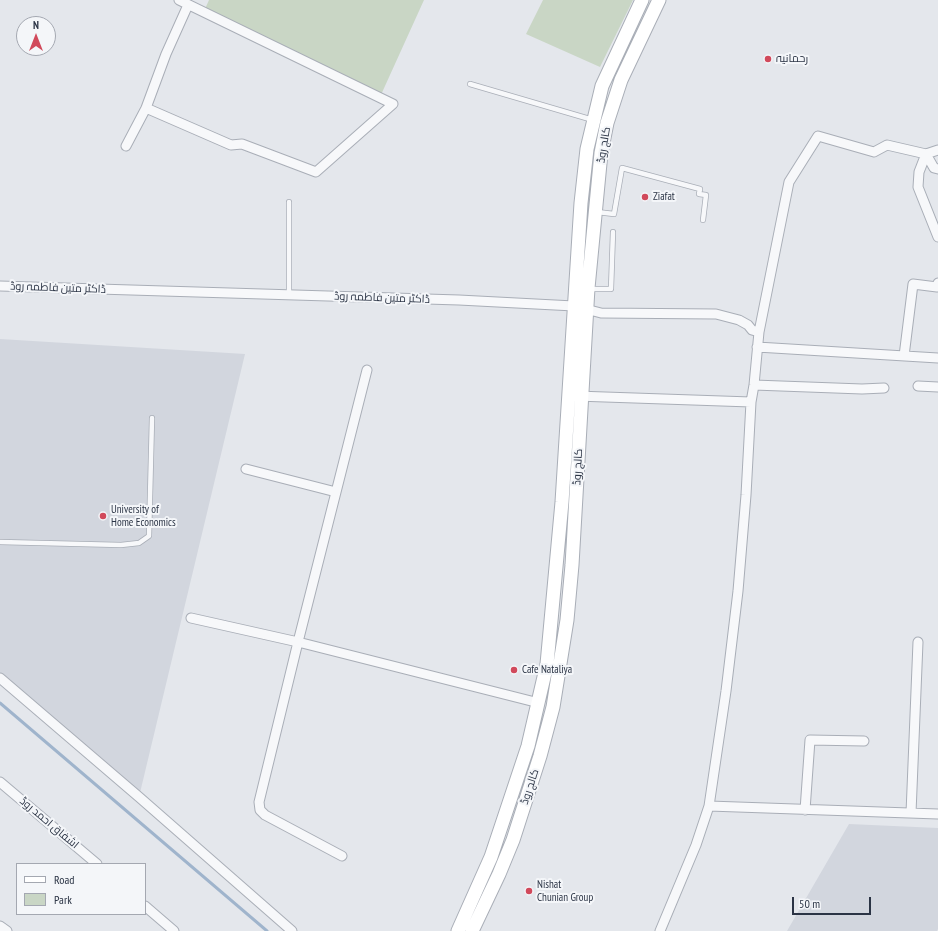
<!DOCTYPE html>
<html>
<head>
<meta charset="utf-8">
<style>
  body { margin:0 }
  #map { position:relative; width:938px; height:931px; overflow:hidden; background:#e4e7ec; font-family:"PT Sans Narrow",sans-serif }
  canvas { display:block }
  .legend { position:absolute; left:16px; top:863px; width:130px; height:52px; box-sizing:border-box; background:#f4f6f9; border:1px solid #a4a8b1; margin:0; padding:5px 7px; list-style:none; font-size:12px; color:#2b3445 }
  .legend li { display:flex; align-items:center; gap:8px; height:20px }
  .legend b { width:20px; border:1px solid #a4a8b1 }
  .north { position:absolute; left:16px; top:16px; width:40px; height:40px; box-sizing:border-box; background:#f4f6f9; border:1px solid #a4a8b1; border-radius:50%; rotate:0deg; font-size:11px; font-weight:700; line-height:16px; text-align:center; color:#2b3445 }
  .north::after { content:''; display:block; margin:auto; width:14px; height:18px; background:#d1495b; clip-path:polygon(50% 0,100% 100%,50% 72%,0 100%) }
  .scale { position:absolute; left:792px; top:897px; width:79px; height:18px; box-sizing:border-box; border:2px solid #2b3445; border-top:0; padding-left:5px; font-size:12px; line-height:14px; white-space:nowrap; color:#2b3445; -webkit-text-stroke:3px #f4f6f9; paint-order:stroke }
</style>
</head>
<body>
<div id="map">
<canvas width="938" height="931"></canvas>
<ul class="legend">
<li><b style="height:5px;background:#fff"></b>Road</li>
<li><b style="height:11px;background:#c9d6c5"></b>Park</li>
</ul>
<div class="north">N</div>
<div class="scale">50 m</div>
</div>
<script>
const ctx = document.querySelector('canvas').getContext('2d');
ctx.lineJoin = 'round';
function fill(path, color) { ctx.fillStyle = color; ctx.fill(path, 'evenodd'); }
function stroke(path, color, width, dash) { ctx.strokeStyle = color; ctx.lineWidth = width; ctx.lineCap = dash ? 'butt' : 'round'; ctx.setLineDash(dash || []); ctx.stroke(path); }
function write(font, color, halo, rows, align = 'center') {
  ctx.font = font + ' "PT Sans Narrow",Cairo,sans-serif'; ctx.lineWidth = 4; ctx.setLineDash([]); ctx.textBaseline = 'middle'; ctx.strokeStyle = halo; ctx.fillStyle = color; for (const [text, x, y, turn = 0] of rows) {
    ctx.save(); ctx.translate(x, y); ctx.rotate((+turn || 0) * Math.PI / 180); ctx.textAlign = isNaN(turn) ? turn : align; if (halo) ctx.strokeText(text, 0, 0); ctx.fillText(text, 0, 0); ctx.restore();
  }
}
fill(new Path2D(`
  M0,339L245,354L139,797L0,678Z
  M849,824L938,828V929L937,931H787Z`), '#d2d6de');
fill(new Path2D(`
  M209,0H424L380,97L205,9Z
  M543,0H633L600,67L526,34Z`), '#c9d6c5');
stroke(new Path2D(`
  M0,703L267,931`), '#9fb4cc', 3);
const lane = new Path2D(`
  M470,84L593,120
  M597,212L614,214L622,168L700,189L699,194L706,195L703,220
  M590,289H611L613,232
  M289,295V202
  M0,542L121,545L139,543L149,536L152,418`);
const street = new Path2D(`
  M146,108L231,145L242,144L316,172L393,104L179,0
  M126,146L146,108L166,54L188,5
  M926,154L919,172L918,187L938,237
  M926,154L934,168L938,169
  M0,286L459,300L574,306L601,313L716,314L739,320L748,325L752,330L759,332
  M757,347L938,358
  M904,356L913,284L937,287L938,283
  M754,385L862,389L884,388
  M918,386L938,387
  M576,396L751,402
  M246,469L336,492
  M191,618L298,642L539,703
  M0,678L139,797L292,931
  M0,782L97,864
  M709,806L938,814
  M805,810L810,740L864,741
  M911,813L918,642
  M342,856L265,815L260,810L259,802L298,642L367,370
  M145,906L174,931
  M0,926L7,931
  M660,931L696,845L709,806L726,691L738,591L746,495L751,402L754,385L759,332L789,182L818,136L874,152L887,145L926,154L938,150`);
const secondary = new Path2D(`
  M458,931L491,857L528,746L547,664L562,502L581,203L587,149L602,86L642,0
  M472,931L499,874L513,840L540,756L553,707L567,620L572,565L588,288L601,153L607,123L621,80L659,0`);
stroke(lane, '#a9aeb7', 6);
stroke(street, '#a9aeb7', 11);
stroke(secondary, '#a9aeb7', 15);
stroke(lane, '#f7f8fa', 4.5);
stroke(street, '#f7f8fa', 9);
stroke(secondary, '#fff', 13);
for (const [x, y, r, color] of [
  [768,59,4,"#d1495b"],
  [645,197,4,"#d1495b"],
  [103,516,4,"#d1495b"],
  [514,670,4,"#d1495b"],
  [529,891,4,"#d1495b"]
]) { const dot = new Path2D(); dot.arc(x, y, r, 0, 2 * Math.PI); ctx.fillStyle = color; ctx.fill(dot); stroke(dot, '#f4f6f9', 1.5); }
write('11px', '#2b3445', '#f4f6f9', [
  ["رحمانیہ",776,59],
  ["Ziafat",653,197],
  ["University of",111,510],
  ["Home Economics",111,523],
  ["Cafe Nataliya",522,670],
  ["Nishat",537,885],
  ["Chunian Group",537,898]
], 'left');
write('11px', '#2b3445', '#f4f6f9', [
  ["کالج روڈ",604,145,-81],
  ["ڈاکٹر متین فاطمہ روڈ",58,288,2],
  ["ڈاکٹر متین فاطمہ روڈ",382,298,2],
  ["کالج روڈ",578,467,-87],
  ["کالج روڈ",530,787,-72],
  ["اشفاق احمد روڈ",49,823,40]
]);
</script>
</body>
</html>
